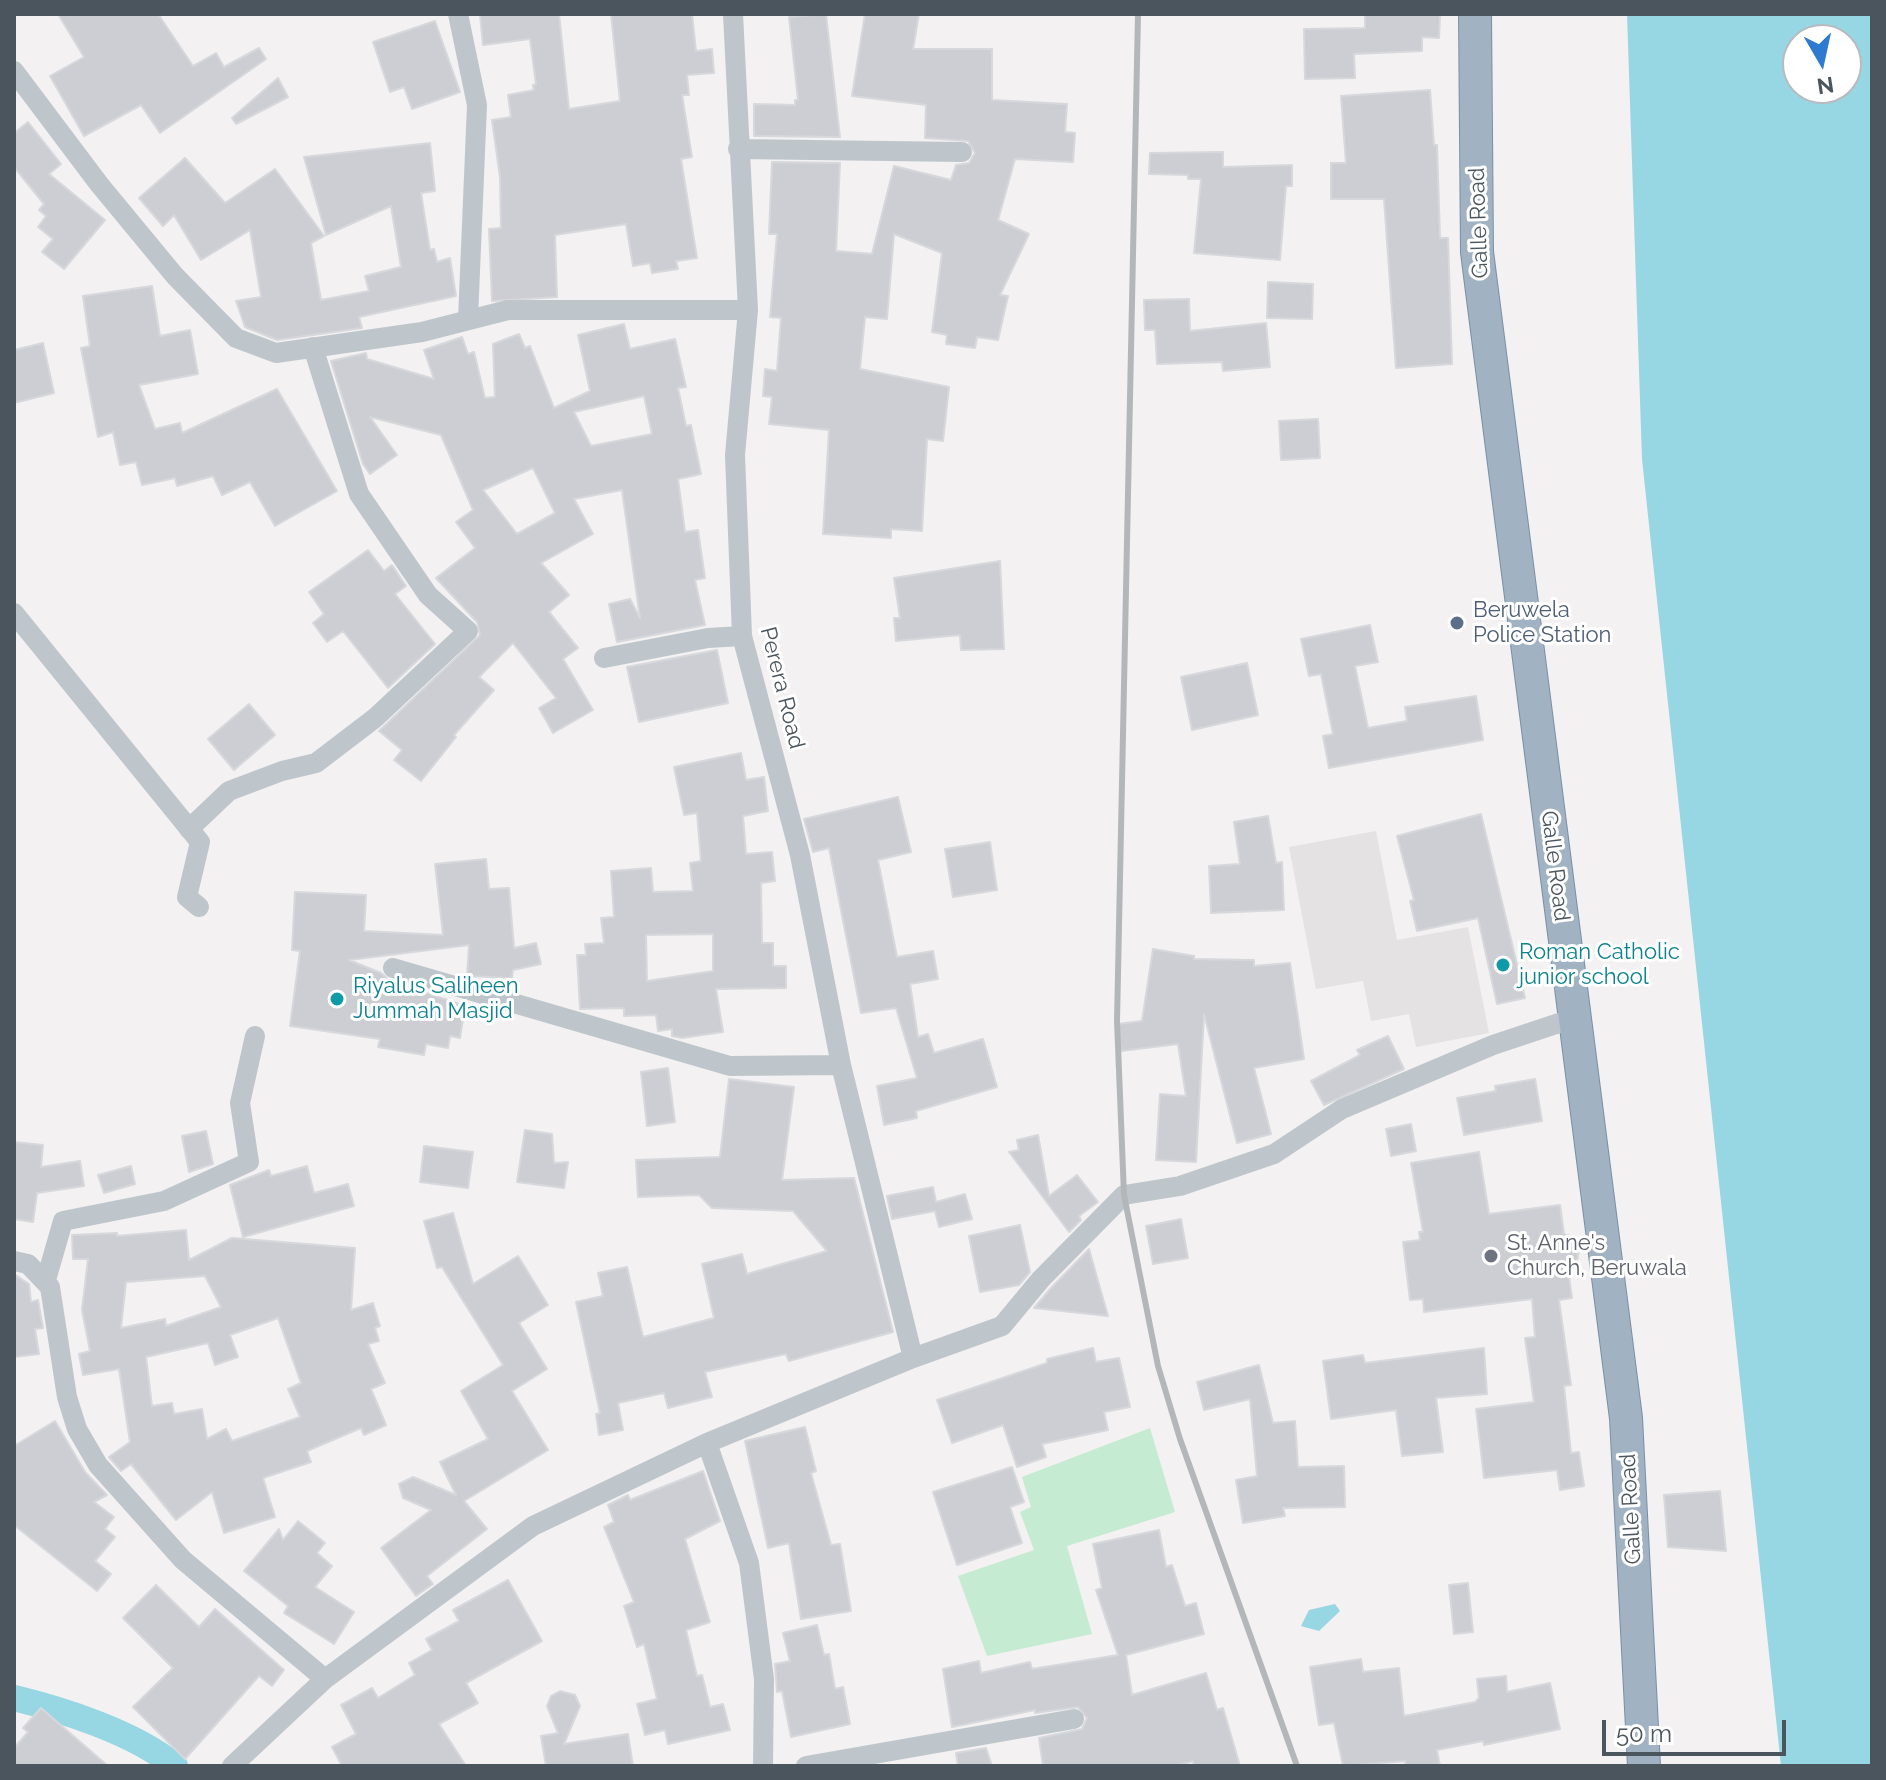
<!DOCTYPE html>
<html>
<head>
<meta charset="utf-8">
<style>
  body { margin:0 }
  #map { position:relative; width:1886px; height:1780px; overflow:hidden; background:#f3f1f1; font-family:Raleway,sans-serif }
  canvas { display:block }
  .frame { position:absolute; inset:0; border:16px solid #4b555d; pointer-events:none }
  .north { position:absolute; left:1782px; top:24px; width:80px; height:80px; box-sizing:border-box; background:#fff; border:2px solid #b7bbbe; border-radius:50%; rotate:171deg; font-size:22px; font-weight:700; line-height:32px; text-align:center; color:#4b555d }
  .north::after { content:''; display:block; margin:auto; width:28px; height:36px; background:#2d7bd1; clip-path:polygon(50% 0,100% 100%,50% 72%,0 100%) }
  .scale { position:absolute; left:1602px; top:1720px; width:184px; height:36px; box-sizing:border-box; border:4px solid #4b555d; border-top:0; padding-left:10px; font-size:24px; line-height:28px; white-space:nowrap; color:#4b555d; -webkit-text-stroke:6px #fff; paint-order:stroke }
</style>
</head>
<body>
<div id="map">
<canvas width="1886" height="1780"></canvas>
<div class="frame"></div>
<div class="north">N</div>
<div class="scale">50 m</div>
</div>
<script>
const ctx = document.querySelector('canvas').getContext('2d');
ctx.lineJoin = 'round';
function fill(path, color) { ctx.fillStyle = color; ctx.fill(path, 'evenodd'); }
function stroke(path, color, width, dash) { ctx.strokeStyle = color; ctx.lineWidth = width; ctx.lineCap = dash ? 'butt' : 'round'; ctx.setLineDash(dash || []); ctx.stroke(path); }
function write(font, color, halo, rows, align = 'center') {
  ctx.font = font + ' Raleway,sans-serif'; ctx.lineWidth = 6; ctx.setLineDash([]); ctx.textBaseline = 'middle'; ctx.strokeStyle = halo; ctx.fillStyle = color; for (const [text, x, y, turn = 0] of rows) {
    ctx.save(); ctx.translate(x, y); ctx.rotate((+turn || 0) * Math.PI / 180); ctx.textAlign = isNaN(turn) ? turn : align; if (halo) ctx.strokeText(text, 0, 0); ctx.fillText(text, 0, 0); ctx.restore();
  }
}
fill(new Path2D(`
  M1376,831L1397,940L1468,927L1489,1033L1416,1047L1409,1014L1371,1021L1363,981L1316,989L1289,847Z`), '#e4e2e3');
fill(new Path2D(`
  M1150,1428L1175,1512L1067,1546L1092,1634L987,1656L958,1576L1034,1550L1020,1512L1031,1507L1022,1477Z`), '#c5ebd2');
fill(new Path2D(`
  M1627,14H1872V1766H1781L1642,459ZM1798,40H1846V88H1798Z
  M1335,1604L1340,1611L1319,1631L1301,1626L1309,1610Z`), '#97d6e3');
stroke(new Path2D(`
  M14,1698C64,1710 135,1733 175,1766`), '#97d6e3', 26);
const building = new Path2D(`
  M58,14H158L193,66L216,53L224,67L259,48L266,59L160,133L141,105L84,136L50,76L84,57Z
  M480,14H559L569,109L620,101L611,14H692L696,51L712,49L714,73L687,75L689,95H682L692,157L681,159L697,258L676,261L678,269L652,273L650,263L633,266L626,224L555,235L557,297L492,301L489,229L501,228L500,177L492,120L511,117L508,95L534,90L533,85L536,84L530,39L483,45Z
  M826,14L840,137L754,136V104L795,105V100H798L789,17Z
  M865,14H919L913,49H992V100L1067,104L1065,132L1075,133L1073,162L1015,159L998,220L1029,234L1000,295L1008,296L998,340L977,337L975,348L946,344L947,335L932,332L942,253L894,234L887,319L865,317L860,369L949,387L943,441L927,439L922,531L891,529V538L823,534L829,430L769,424L772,397L763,396L765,369L777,371L781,318L770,317L777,234H769L772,162L840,163L836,251L872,254L894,166L951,180L956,165L969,163L975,153L968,141L925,138L926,105L852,96Z
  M1365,14H1440L1439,38L1422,37V51L1354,54L1355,78L1305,79L1304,29L1365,28Z
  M435,21L460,92L412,109L404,87L390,92L373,42Z
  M278,78L288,97L236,124L232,118Z
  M1430,90L1434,145H1437L1440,238H1448L1452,364L1396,368L1384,199H1331V163H1346L1341,96Z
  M28,122L61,164L49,174L105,220L64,269L42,252L53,239L38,227L46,216L39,210L44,204L14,167V133Z
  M430,143L435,191L421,193L430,250L434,249L437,262L450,258L456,296L359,317L362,328L277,340L245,327L236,301L261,297L250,230L201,260L174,215L163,226L139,198L185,158L225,203L275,169L324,236L311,243L321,300L369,291L365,276L401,267L391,206L326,235L304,157Z
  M1223,152V167L1292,165V186H1286L1280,260L1194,253L1201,179H1188V175L1149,174L1150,153Z
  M1268,282L1313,284L1312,319L1267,318Z
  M152,286L160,336L190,330L198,374L139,385L155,429L180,423L182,433L277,389L337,491L275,526L250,482L222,495L213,476L177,486L175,478L142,485L136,462L120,465L113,432L98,437L81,348L90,346L83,296Z
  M1189,299L1190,331L1266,323L1270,367L1223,371L1222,362L1157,364L1155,330H1145L1144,300Z
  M624,324L630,349L675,339L686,387L678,388L686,426L691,425L701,474L678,479L685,532L698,530L705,578L695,580L705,625L617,642L609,604L630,599L640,618L622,490L574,499L593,534L541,563L569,595L549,612L578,648L563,659L593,710L553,733L539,708L556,698L513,643L479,677L494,690L454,735L456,737L421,781L394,760L402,750L379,731L480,635L477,622L436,578L475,548L456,522L473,510L441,435L370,417L397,455L370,474L363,464L331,361L366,353L367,359L434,379L424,350L462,337L468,354L474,352L485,398L495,397L493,344L519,334L525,348L530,346L554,408L590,391L578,335ZM644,396L652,434L591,446L574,412ZM533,468L555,513L517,534L483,490Z
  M43,343L54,393L14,403V350Z
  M1318,419L1320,458L1281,460L1279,421Z
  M368,550L384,571L392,565L406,586L395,594L435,644L388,688L343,631L327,642L313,623L324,614L309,592Z
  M1000,561L1004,649L961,650L960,635L896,641L894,618H900L894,578Z
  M1370,625L1378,662L1355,666L1368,728L1407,721L1405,707L1476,696L1483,740L1329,768L1323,736L1333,734L1321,674L1309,676L1301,639Z
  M717,650L728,703L639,722L627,667Z
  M1247,663L1258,715L1192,730L1181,677Z
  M249,704L275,735L234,770L208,739Z
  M741,753L746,780L764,777L768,811L743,816L746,854L772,852L775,881L761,883L762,943H773V966H786V988L716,989L723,1032L682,1038L672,1036V1029L658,1031L656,1015L624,1016V1008L580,1009L577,955H586L585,944L604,943L601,918L614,917L611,871L651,868L653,892L693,891L690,863L701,861L697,813L684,815L674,767ZM713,934V971L647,981L646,935Z
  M898,797L911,852L878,860L897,957L933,951L938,979L910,984L918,1037L928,1034L934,1053L983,1039L997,1087L916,1111L917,1118L884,1125L877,1086L917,1078L896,1008L861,1013L829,848L813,852L804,819Z
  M1481,814L1525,998L1497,1004L1478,918L1417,931L1410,901L1414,900L1397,836Z
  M1268,816L1276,863L1282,862L1284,910L1211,913L1209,866L1240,864L1234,822Z
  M990,842L997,890L953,897L945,849Z
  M486,859L489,889L509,888L514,948L536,943L541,964L513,970L512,978L467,976L469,945L349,960L381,973L389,980L465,1006L460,1038L450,1036L448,1048L426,1044L424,1055L378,1047L380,1039L290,1026L300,951L292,950L295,892L366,895L364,931L443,935L435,864Z
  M1153,949L1194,956V959L1254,960V966L1290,963L1304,1059L1254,1068L1271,1134L1237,1143L1204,1014L1196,1162L1156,1160L1160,1094L1186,1096L1178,1044L1121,1051L1118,1024L1142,1021Z
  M1388,1036L1404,1069L1324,1105L1311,1081L1360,1055L1357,1050Z
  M668,1068L675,1122L647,1126L641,1072Z
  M729,1079L794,1087L782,1180L854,1178L893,1332L789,1361L786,1354L705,1372L712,1397L668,1408L664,1393L618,1403L623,1430L599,1435L596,1414L600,1413L576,1302L603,1296L598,1273L627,1267L643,1337L714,1318L702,1264L742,1254L747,1274L827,1251L793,1211L712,1208L699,1195L638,1197L636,1160L720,1157Z
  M1535,1079L1542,1121L1464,1135L1457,1098L1496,1091L1495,1086Z
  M1411,1124L1416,1151L1391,1156L1386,1129Z
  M525,1130L552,1134L554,1163L568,1162L564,1188L517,1182Z
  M206,1131L213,1164L189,1172L182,1136Z
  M1038,1135L1049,1196L1077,1175L1098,1202L1079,1216L1081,1220L1069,1232L1009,1152L1019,1150L1017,1140Z
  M14,1142L43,1145L41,1167L80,1161L84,1186L37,1193L33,1222L14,1219Z
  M424,1146L473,1152L468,1188L420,1182Z
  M1479,1152L1489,1214L1560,1205L1564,1234L1572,1237L1579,1249L1577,1262L1568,1270L1572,1298L1559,1300L1571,1385L1564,1386L1571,1453L1579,1452L1584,1486L1560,1490L1557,1470L1484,1478L1476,1409L1534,1402L1525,1338L1535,1337L1532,1299L1424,1312L1423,1299L1410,1300L1403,1242L1420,1240L1419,1232H1423L1411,1163Z
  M131,1166L135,1184L104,1193L98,1175Z
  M307,1166L314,1193L348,1184L354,1206L243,1237L230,1185L269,1170L271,1176Z
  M933,1187L936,1202L965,1194L972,1219L939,1227L935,1211L892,1219L887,1196Z
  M453,1213L473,1284L518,1256L548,1305L519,1323L547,1369L512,1391L548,1450L464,1501L487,1529L427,1576L433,1584L416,1596L381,1548L431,1510L403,1498L399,1484L413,1477L456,1495L440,1462L488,1439L461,1391L503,1365L442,1267L437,1268L424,1221Z
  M1181,1219L1188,1258L1153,1264L1146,1226Z
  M1020,1225L1030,1272L1019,1285L980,1292L969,1236Z
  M186,1230L189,1260L232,1238L355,1248L351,1310L373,1303L380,1326L375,1328L379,1341L368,1344L385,1383L371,1389L386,1425L364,1435L361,1428L307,1451L311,1462L263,1478L275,1517L224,1533L212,1492L176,1520L131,1464L121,1471L109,1457L130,1442L119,1369L83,1375L79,1354L90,1351L82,1310L88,1259H73L72,1235L117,1233V1236ZM205,1276L221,1307L166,1326L165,1319L121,1328L126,1282ZM278,1318L301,1383L288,1389L300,1417L232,1441L226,1429L207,1439L202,1409L174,1414L172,1403L152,1406L146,1357L208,1343L215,1365L238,1357L230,1335Z
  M1089,1249L1108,1316L1034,1308L1051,1288Z
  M14,1274L29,1284L31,1302L38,1300L43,1328L35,1329L39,1354L14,1357Z
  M1093,1348L1096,1362L1119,1358L1130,1407L1104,1412L1108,1430L1042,1444L1046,1457L1017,1467L1003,1425L952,1443L937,1400L1047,1363V1359Z
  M1484,1348L1487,1394L1436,1398L1443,1452L1402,1456L1396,1410L1331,1419L1323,1361L1363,1355L1365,1363Z
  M1259,1365L1273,1423L1295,1421L1298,1467L1344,1466L1345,1507L1283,1508L1285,1516L1243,1523L1236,1480L1257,1476L1250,1399L1204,1410L1197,1382Z
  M55,1421L85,1472L107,1495L94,1502L114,1517L105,1529L115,1537L95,1561L111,1574L97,1591L14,1525V1446Z
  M805,1427L816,1471L811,1473L831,1545L840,1544L851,1611L801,1619L789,1543L768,1548L745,1441Z
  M1012,1467L1024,1502L1010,1507L1022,1543L957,1565L933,1492Z
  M703,1471L720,1521L685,1539L710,1622L686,1630L697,1676L702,1675L710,1707L723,1704L730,1730L668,1744L665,1730L645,1735L637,1704L657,1699L644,1644L637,1647L624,1606L634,1602L604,1527L614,1522L608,1505L628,1495L630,1500Z
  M1720,1491L1726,1551L1668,1547L1664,1495Z
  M298,1521L325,1543L317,1553L332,1566L315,1587L354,1612L334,1644L284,1613L288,1606L244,1571L279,1529L283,1540Z
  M1159,1530L1166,1567L1172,1565L1185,1606L1196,1603L1204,1634L1126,1655L1132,1695L1206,1673L1217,1710L1223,1708L1240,1766H1194L1193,1761L1177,1766H1043L1039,1738L1082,1729L1087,1718L1078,1707L1035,1713V1710L952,1727L943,1669L979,1661L981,1673L1030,1662L1032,1669L1118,1655L1096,1590L1102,1588L1093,1544Z
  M508,1580L542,1641L466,1683L478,1703L439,1724L466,1766H342L332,1747L356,1734L341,1705L372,1688L378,1698L415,1675L409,1663L432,1650L426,1639L459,1621L453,1610Z
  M1468,1583L1473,1632L1454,1634L1449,1585Z
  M156,1585L199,1627L215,1609L284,1670L272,1686L259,1676L185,1759L133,1707L173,1668L123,1618Z
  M817,1625L824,1655L829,1654L835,1689L843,1687L850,1724L791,1737L782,1691L777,1692L775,1664L790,1661L783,1633Z
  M1361,1659L1363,1672L1399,1668L1404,1716L1475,1702L1479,1698L1477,1679L1506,1676L1507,1692L1550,1683L1560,1729L1484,1745L1483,1741L1437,1750L1440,1766H1406L1405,1761L1343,1766L1334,1723L1319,1725L1310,1667Z
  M560,1691L575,1695L580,1706L564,1744L628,1734L633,1766H546L541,1736L558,1733L547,1706L551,1696Z
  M41,1708L108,1766H14V1748L28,1732L23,1728Z
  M986,1748L992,1766H958L956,1753Z`);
fill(building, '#ccced3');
stroke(building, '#d6d8dc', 2);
const trunk = new Path2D(`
  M1475,14L1477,252L1626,1418L1644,1766`);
stroke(trunk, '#7a90a6', 34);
stroke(new Path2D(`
  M458,14L477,105L468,319
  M733,14L748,310L735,455L742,636L800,855L841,1065L913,1358
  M14,71L99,184L175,276L236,338L276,353L422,332L508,310H748
  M738,149L962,152
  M14,613L200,842L187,897L199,907
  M604,658L708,638L742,636
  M189,829L229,791L282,771L316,763L375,718L468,631L428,595L359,494L313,347
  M393,968L730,1066L841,1065
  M14,1261L28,1264L50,1287L67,1397L77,1429L98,1465L183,1560L325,1679
  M46,1280L63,1221L164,1201L249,1162L240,1103L255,1036
  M707,1443L749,1563L764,1679L763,1766
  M232,1766L325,1679L533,1526L707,1443L913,1358L1002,1326L1041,1279L1124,1195L1180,1186L1274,1154L1342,1109L1493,1045L1574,1018
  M806,1766L1074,1719`), '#bec6cc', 20);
stroke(trunk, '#a1b3c3', 32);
stroke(new Path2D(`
  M1138,14L1117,1021L1124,1195L1158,1366L1180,1439L1297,1766`), '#b4b7ba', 6);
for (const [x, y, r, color] of [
  [1457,623,8,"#5c6f8a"],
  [1503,965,8,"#0f9aa8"],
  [337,999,8,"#0f9aa8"],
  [1491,1256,8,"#6b7280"]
]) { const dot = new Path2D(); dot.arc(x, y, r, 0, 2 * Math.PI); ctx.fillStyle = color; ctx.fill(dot); stroke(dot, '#fff', 3); }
write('22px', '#4b555d', '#fff', [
  ["Galle Road",1479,223,-92],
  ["Perera Road",782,688,76],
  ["Galle Road",1555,866,83],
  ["Galle Road",1631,1509,-93]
]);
write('22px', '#4e5e75', '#fff', [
  ["Beruwela",1473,610],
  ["Police Station",1473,635]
], 'left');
write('22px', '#0d838f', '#fff', [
  ["Roman Catholic",1519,952],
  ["junior school",1519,977],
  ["Riyalus Saliheen",353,986],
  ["Jummah Masjid",353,1011]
], 'left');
write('22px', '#5b616d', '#fff', [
  ["St. Anne's",1507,1243],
  ["Church, Beruwala",1507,1268]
], 'left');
</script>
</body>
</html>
